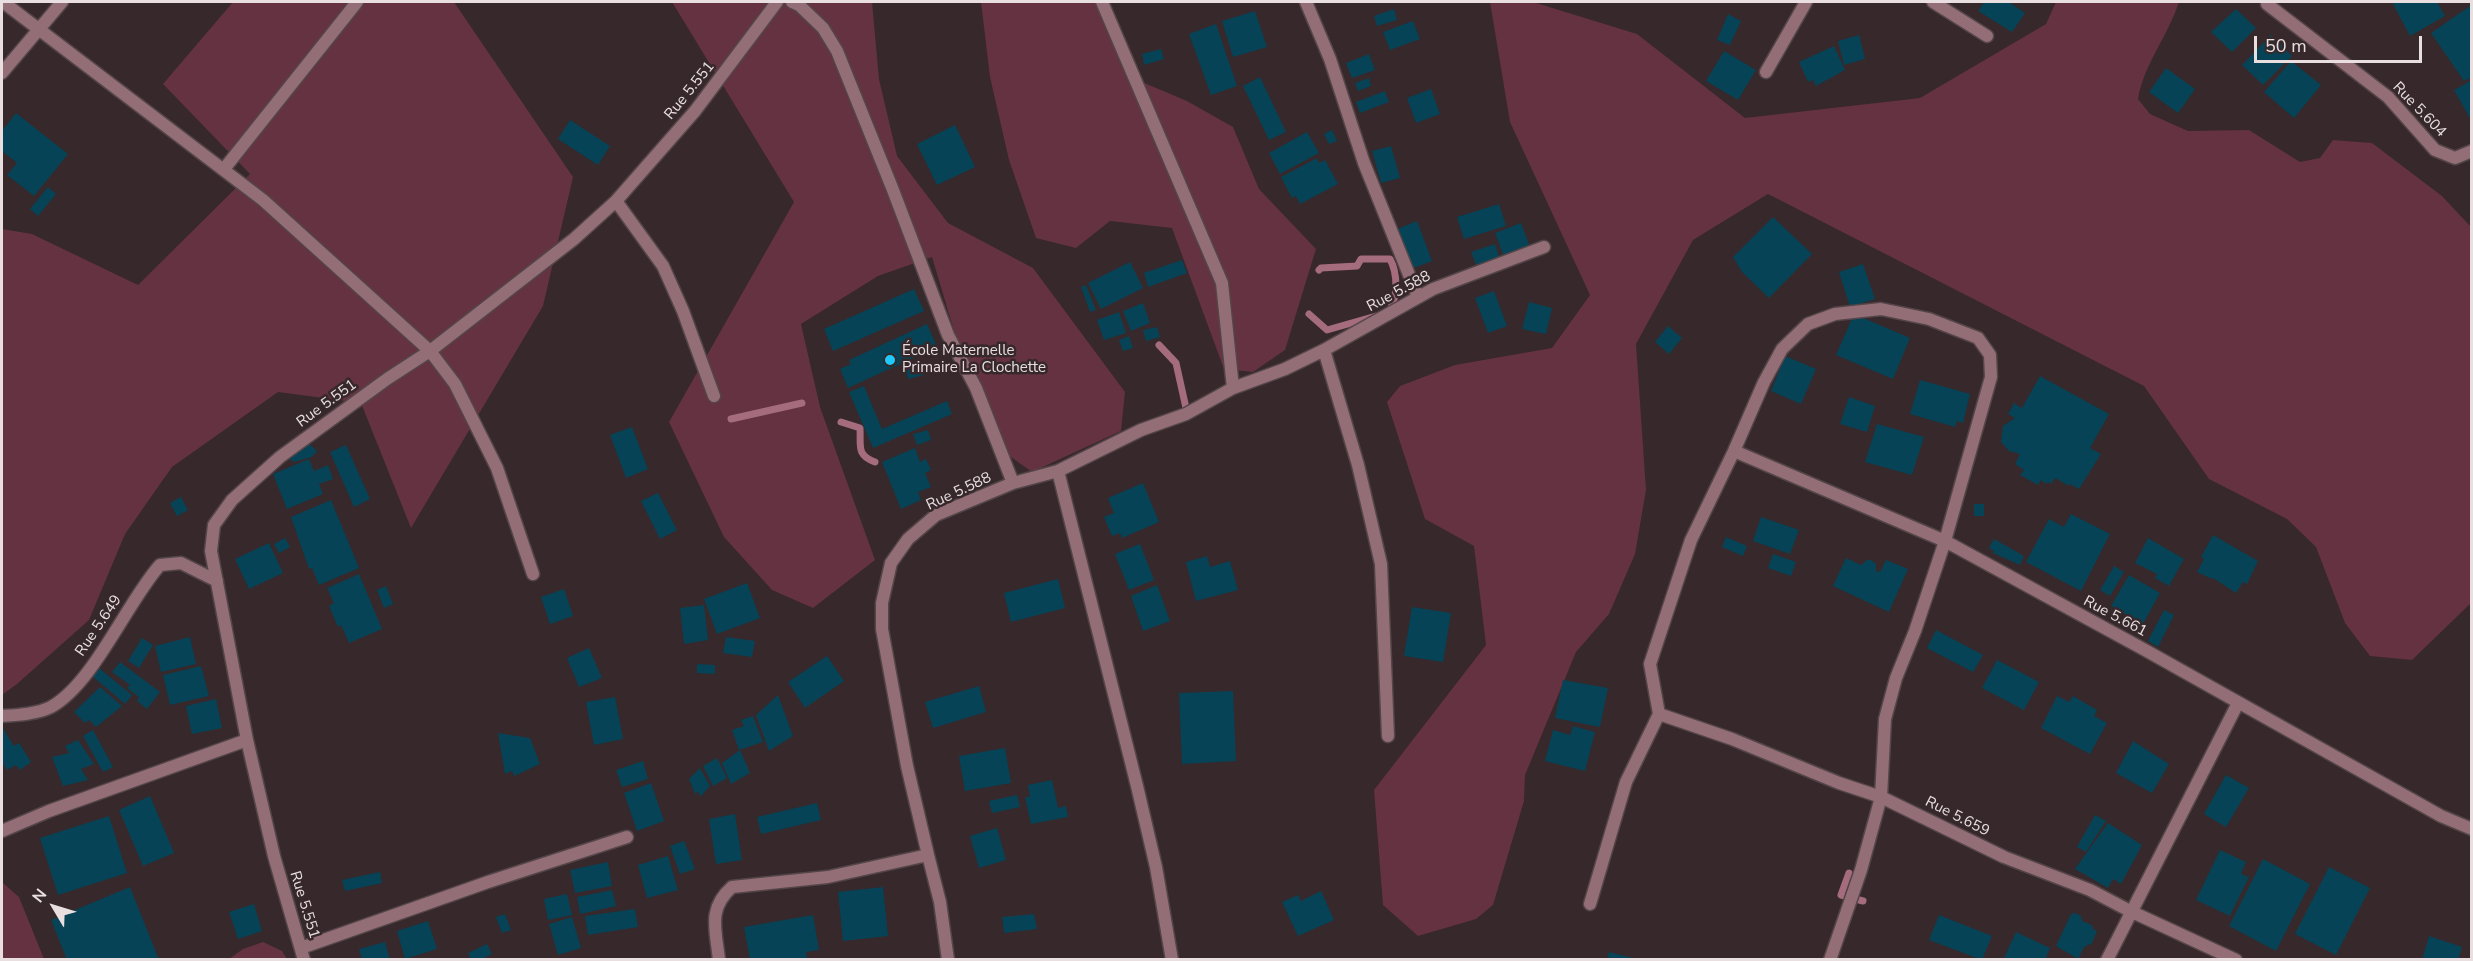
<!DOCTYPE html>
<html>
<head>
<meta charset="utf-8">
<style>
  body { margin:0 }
  #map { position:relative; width:2473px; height:961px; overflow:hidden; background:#36282b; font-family:"Nunito Sans",sans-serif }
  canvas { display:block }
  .frame { position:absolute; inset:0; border:3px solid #e9dfe1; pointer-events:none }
  .north { position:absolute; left:24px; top:877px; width:60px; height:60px; -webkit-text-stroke:4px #36282b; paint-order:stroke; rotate:308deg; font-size:16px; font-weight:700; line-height:24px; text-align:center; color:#e9dfe1 }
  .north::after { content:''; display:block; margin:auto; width:21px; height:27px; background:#e9dfe1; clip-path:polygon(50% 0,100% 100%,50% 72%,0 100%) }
  .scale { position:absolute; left:2254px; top:36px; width:168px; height:27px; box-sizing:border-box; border:3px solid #e9dfe1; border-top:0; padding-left:8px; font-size:18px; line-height:21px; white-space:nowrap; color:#e9dfe1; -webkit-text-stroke:4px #36282b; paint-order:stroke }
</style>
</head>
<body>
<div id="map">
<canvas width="2473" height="961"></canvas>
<div class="frame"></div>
<div class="north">N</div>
<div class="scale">50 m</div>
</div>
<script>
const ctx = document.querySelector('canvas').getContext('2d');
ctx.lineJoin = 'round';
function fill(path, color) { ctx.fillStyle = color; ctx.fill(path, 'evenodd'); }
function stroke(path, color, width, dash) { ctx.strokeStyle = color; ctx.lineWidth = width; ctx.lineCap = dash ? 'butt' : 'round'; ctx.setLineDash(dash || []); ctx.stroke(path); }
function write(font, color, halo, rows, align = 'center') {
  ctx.font = font + ' "Nunito Sans",sans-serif'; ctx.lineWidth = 5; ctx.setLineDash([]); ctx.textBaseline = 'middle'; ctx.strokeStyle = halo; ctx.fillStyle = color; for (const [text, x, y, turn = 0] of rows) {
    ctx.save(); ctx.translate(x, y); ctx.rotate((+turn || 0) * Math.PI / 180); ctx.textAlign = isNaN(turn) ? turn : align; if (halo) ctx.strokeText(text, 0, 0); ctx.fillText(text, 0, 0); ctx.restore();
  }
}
fill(new Path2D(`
  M233,2H454L573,177L543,306L411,528L361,403L278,392L172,467L125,534L89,620L17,684L2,695V229L32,234L138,285L250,174L163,84Z
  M672,2H872L879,79L897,156L948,223L1033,268L1125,392L1121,431L1032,472L994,445L969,381L932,257L878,276L801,324L820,407L875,560L813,608L772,590L724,537L669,422L794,202Z
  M981,2H1108L1142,82L1187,101L1233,127L1259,189L1316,249L1285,350L1253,372L1224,369L1172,228L1110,221L1076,248L1036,238L1009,160L990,77Z
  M1490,2H1533L1637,34L1745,118L1920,98L2046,24L2056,2H2179C2168,36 2144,64 2138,99L2150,114L2188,131L2249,130L2300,162L2320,158L2333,140L2372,143L2442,196L2471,227V603L2412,660L2370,656L2345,623L2316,547L2287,519L2209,479L2144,386L1768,194L1693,240L1636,344L1646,490L1635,554L1609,614L1576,652L1525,775L1524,801L1493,905L1476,919L1418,936L1383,905L1374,790L1486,645L1474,546L1425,519L1387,402L1400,386L1455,365L1552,348L1590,295L1510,122Z
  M2,882L19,897L44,959H2Z
  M263,942L282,951L287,959H229L243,949Z`), '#643240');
stroke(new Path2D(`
  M1319,270L1321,268L1357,266L1361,259H1390C1398,274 1398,297 1389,311
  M1309,314L1327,330L1376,316
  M1159,345L1176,363L1186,408
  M731,419L802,403
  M841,422L860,428C861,446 856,455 875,462
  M1849,873L1841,895L1863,901`), '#a46c7c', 7);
fill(new Path2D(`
  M1984,2H2009L2025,13L2012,32L1978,11Z
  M2392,2H2437L2445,16L2410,36Z
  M2470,6L2472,77L2464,81L2431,33Z
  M1394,9L1397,20L1377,26L1374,16Z
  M2236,9L2256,28L2232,52L2211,32Z
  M1255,11L1267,47L1233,57L1222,21Z
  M1728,14L1741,21L1730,45L1717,40Z
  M1413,21L1420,39L1390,50L1383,32Z
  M1216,24L1237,86L1211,95L1189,34Z
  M1859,35L1865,59L1844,65L1838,41Z
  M2271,35L2292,56L2263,85L2242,65Z
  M1834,46L1845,70L1816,86L1813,80L1808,82L1799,62Z
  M1161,49L1164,59L1144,65L1142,54Z
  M1724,51L1756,70L1738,100L1706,81Z
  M1369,54L1375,70L1352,78L1346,63Z
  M2291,61L2321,85L2294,118L2264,92Z
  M2166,68L2195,89L2178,113L2149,92Z
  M1260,77L1286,132L1269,140L1243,86Z
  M1369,78L1371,86L1358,91L1355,83Z
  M2472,80V122L2454,90Z
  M1431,89L1440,114L1416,123L1407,98Z
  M1385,91L1389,102L1360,113L1356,102Z
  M16,113L68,154L34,196L7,175L17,163L2,151V131Z
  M570,120L610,146L598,165L558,139Z
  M955,125L975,167L937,185L917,144Z
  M1332,130L1337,141L1329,144L1324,134Z
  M1307,132L1319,153L1280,174L1269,153Z
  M1391,146L1400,178L1381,183L1372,151Z
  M1317,158L1319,163L1325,160L1338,184L1300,204L1296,196L1292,198L1281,177Z
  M48,187L56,194L38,216L30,209Z
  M1499,204L1506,226L1464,239L1457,217Z
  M1773,217L1812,254L1769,298L1742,272L1733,257Z
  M1417,221L1432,261L1411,269L1395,230Z
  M1521,223L1530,247L1504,257L1495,233Z
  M1495,244L1500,259L1477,267L1471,252Z
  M1182,260L1187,273L1148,287L1144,273Z
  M1130,262L1143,288L1101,309L1088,283Z
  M1863,264L1875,299L1850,307L1839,272Z
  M1086,285L1096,310L1090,312L1081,287Z
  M914,289L924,311L833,351L824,329Z
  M1494,291L1507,326L1488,333L1475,298Z
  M1529,302L1552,308L1546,334L1522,329Z
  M1143,303L1150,323L1131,331L1123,311Z
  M1119,312L1126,333L1104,340L1097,320Z
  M1854,314L1910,338L1893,379L1836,355Z
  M927,324L937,347L848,388L840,369L851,364L849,360Z
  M1668,326L1682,338L1669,354L1655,342Z
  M1157,327L1160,337L1146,341L1143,330Z
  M1129,336L1133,348L1123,351L1119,340Z
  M1785,356L1816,369L1801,404L1771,391Z
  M922,366L924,375L908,379L906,370Z
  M2040,376L2109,414L2090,448L2101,454L2079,489L2070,484L2069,486L2055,478L2051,484L2048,482L2046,484L2041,480L2038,485L2020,475L2024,470L2015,464L2020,454L2009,451L2001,442L2003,426L2015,418L2008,414L2014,403L2022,408Z
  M1920,380L1970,394L1963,423L1957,421L1955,427L1910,414Z
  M864,386L882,429L947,401L952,414L873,448L849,392Z
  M1849,397L1875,406L1867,432L1840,424Z
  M1877,424L1924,437L1912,475L1865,462Z
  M632,427L648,469L626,478L610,435Z
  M928,430L931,440L917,445L913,434Z
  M308,443L317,451L312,457L294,462L289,459Z
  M346,445L370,499L354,507L330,452Z
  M915,448L920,462L926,459L931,470L925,473L931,487L918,492L921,500L901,509L882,462Z
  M309,459L314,471L328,465L333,479L319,484L323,494L287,509L273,474Z
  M1143,483L1159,522L1122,538L1120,533L1112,536L1104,517L1114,513L1108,498Z
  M658,493L677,530L660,539L641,501Z
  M181,497L188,510L177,516L170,503Z
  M331,500L359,568L319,585L312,568L309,569L291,517Z
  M1974,504H1984V516H1974Z
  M2071,514L2110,534L2081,591L2026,562L2049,519L2064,527Z
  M1761,517L1799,530L1790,554L1753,541Z
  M2213,535L2258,561L2247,584L2243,582L2236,593L2213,578L2212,579L2197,572L2204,559L2201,557Z
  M1726,537L1747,546L1743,556L1722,547Z
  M285,538L290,547L279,553L274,544Z
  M2148,538L2184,559L2169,586L2155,578L2157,574L2135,563Z
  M1994,539L2024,556L2020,565L1993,553L1994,551L1989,548Z
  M269,543L283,573L249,589L235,559Z
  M1140,544L1154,580L1129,590L1115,554Z
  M1773,554L1796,562L1791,576L1768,568Z
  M1207,556L1210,567L1230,561L1238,590L1196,601L1186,562Z
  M1846,558L1861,565L1867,560H1871L1876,564V571L1880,572L1886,560L1908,569L1889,612L1833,586Z
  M2114,566L2124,572L2110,596L2100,590Z
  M359,574L382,629L349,643L341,625L338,627L329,606L334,603L327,588Z
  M2129,575L2160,593L2143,624L2111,606Z
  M1058,579L1065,608L1011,622L1004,593Z
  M747,583L760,618L717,634L704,599Z
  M1157,585L1170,621L1143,631L1131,596Z
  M386,586L393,604L384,608L377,590Z
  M564,589L573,616L550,624L541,597Z
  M704,605L708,640L684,644L680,608Z
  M1412,607L1451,613L1443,662L1404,656Z
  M2164,610L2174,615L2158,647L2148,641Z
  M1936,630L1983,655L1973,672L1927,648Z
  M190,637L196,664L161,672L155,646Z
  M726,637L755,641L752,657L723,653Z
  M142,638L153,645L139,668L128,661Z
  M589,648L602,678L579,687L567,658Z
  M827,656L844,681L805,708L788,682Z
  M1997,660L2039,682L2024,710L1982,688Z
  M120,662L160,692L147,709L137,701L139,697L127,688L130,685L112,672Z
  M697,664L715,665V674L697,673Z
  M201,666L209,696L170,705L163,675Z
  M99,668L132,695L125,704L92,676Z
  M1563,680L1608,688L1600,727L1555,718Z
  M979,686L986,712L933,728L925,702Z
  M100,687L122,706L96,727L89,720L85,723L74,712Z
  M1233,691L1236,761L1182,764L1179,693Z
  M778,695L793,736L769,751L756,715Z
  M2057,696L2069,702L2073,696L2097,710L2094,716L2107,723L2090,754L2041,728Z
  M615,697L623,739L594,745L586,702Z
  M216,699L222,728L192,734L186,706Z
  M753,716L763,742L739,750L732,730L744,726L741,720Z
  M1573,726L1595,732L1585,771L1545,761L1553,730L1570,735Z
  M2,727L14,746L19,743L31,762L20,770L16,765L7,770L2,762Z
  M93,730L113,767L103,772L83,736Z
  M498,733L530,738L540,764L514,776L512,771L505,774Z
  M78,740L94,764L81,769L88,780L63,786L52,757L69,753L65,746Z
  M2133,741L2169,764L2152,793L2116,773Z
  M1005,748L1011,783L965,791L959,756Z
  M740,750L750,773L731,784L722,763Z
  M717,758L727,778L713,786L703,766Z
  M643,761L648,779L622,787L616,770Z
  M700,768L710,786L700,797L698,791L695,794L689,779Z
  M2226,775L2249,788L2226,827L2204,814Z
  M1052,780L1058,808L1066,806L1068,817L1031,824L1025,797H1030L1028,785Z
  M651,783L664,821L637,831L624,793Z
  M1017,795L1020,807L992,813L989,801Z
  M150,796L174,853L143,866L119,810Z
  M817,803L821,820L761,834L757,817Z
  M735,814L742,860L716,864L709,819Z
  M2095,815L2106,821L2086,852L2077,847Z
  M109,816L127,873L58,895L40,838Z
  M2108,823L2142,845L2121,884L2113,879L2108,888L2075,869Z
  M997,828L1006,860L979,868L970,836Z
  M684,841L695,869L680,874L670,846Z
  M2220,850L2246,862L2241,874L2249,877L2230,916L2196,900Z
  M668,856L678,890L647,898L638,865Z
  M2263,859L2310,884L2276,951L2229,926Z
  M608,862L612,886L575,893L570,870Z
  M2329,867L2370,888L2336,955L2295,934Z
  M380,872L382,883L345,891L342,880Z
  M130,887L159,960H67L51,920Z
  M883,887L888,936L843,941L838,892Z
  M612,890L616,906L580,914L577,897Z
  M1321,891L1334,920L1298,936L1282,902L1298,895L1301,901Z
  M567,894L572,915L548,920L544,899Z
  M254,904L262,931L238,939L229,912Z
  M635,909L638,927L588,935L585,916Z
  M2075,913L2081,916L2082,921L2092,925L2093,929L2097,931L2092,943L2084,947L2078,959L2056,946L2071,914Z
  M505,914L511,930L502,933L496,917Z
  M1034,914L1037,929L1004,933L1002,917Z
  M813,915L819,950L806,952L807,959L750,960L744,927Z
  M1939,915L1992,936L1982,960L1929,940Z
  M572,917L581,948L558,955L549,924Z
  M428,921L437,949L405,959L397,931Z
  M2016,932L2050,948L2045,960H2003Z
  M2429,936L2462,947L2458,960H2422Z
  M385,942L390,960H362L359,949Z
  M487,944L492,954L480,960H471L468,953Z
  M1609,952L1637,959V960H1607Z`), '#074356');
const minor = new Path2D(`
  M3,2L263,200L430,351L455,384L497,468L533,574
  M792,2L799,5L823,28L837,51L893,190L948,335L976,388L1013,483
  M1102,2L1222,283L1233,388
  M1306,2L1330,59L1364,163L1418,297
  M1933,2L1987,36
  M2269,2L2267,4L2388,97L2435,150L2455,158L2472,151
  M1766,72L1806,2
  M2,73L62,2
  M224,169L357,2
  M616,201L663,266L683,311L714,396
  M1324,350L1358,465L1381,564L1388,736
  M1734,451L1945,541L2145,650L2441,816L2472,829
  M1058,471L1137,786L1156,867L1172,960
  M1659,714L1732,739L1839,783L1881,797L2004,857L2090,890L2130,911L2236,960
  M2,716C17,715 37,714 51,707C94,683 127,602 160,565L181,563L217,581
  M2,831L49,811L247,740
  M928,855L940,902L948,960
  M1590,904L1626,782L1659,714L1650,664L1691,540L1734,451L1764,382L1782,349L1808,324L1835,314L1881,309L1929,319L1978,338L1990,355L1991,377L1945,541L1915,631L1896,678L1885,719L1881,797L1861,870L1830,960
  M301,948L488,882L627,837
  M304,960L274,856L247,740L211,551L214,525L232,500L280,457L387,379L430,351L574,239L616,201L695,111L777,2
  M719,960C716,930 707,909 732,887L828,877L928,855L907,766L882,629V603L891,563L908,539L936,515L1013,483L1058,471L1141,430L1186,414L1233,388L1285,369L1324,350L1433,289L1544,247
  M2107,960L2238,703`);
stroke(minor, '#534548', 15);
stroke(minor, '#936e76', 12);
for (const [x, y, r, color] of [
  [890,360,6,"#1ec9fd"]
]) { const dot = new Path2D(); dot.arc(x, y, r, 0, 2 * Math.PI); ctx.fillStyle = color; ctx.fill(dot); stroke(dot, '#36282b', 2); }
write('15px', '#e9dfe1', '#36282b', [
  ["Rue 5.551",690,91,-51],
  ["Rue 5.604",2419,110,46],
  ["Rue 5.588",1399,292,-28],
  ["Rue 5.551",327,404,-36],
  ["Rue 5.588",959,492,-25],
  ["Rue 5.661",2115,617,28],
  ["Rue 5.649",99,626,-56],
  ["Rue 5.659",1957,817,27],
  ["Rue 5.551",304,905,73]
]);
write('15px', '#e9dfe1', '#36282b', [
  ["École Maternelle",902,351],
  ["Primaire La Clochette",902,368]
], 'left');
</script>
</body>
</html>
